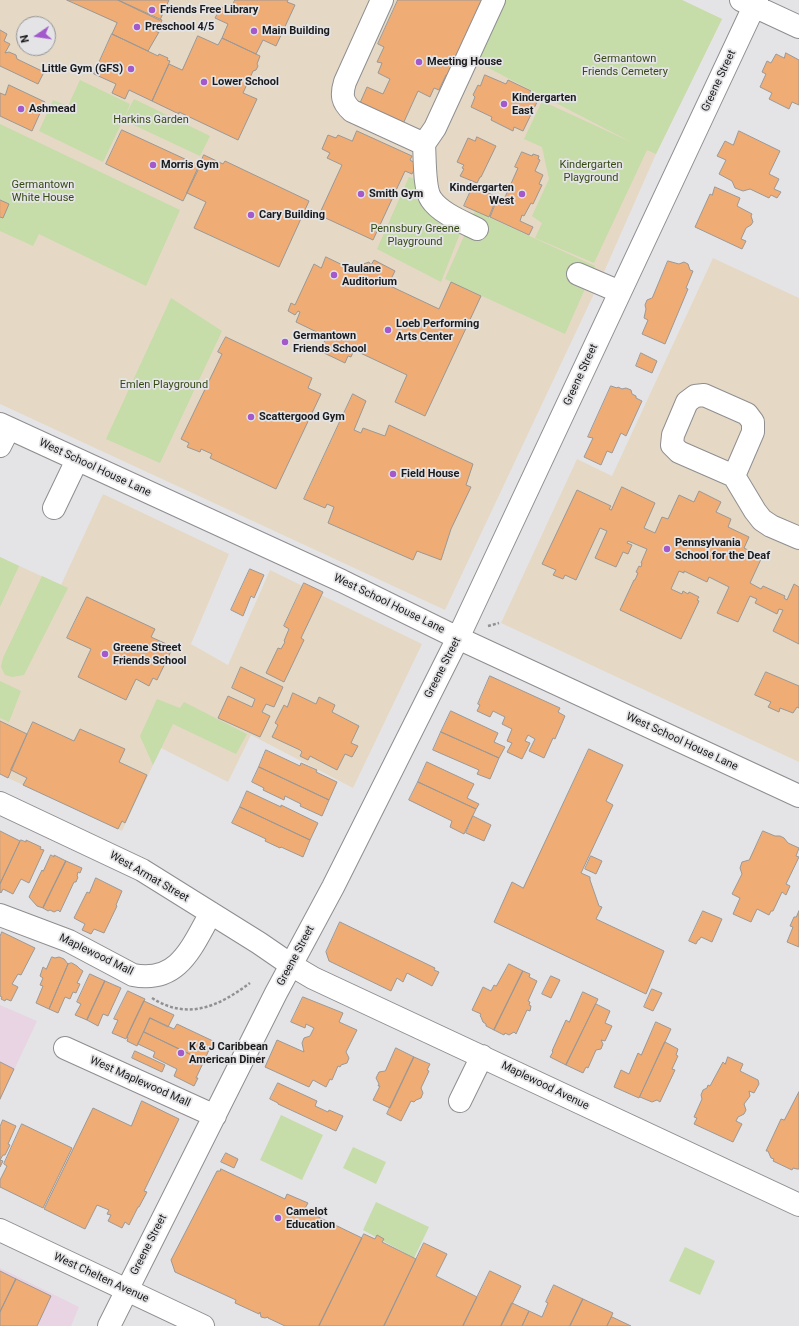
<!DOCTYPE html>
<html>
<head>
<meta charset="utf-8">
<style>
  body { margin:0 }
  #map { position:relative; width:799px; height:1326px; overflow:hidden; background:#e4e4e7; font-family:Roboto,sans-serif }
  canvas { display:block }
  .north { position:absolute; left:16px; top:16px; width:40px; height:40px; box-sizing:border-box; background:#e4e4e7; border:1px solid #949496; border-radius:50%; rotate:257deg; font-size:11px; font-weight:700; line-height:16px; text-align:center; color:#1b1b1c }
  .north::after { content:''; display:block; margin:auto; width:14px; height:18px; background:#a359cc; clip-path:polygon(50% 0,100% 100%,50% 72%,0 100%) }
</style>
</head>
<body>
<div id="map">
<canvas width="799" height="1326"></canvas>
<div class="north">N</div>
</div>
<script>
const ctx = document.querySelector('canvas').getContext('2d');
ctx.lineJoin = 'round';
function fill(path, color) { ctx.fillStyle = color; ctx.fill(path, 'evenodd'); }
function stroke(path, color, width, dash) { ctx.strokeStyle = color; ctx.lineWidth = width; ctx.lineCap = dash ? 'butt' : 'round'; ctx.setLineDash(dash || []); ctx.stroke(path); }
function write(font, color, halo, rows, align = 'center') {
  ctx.font = font + ' Roboto,sans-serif'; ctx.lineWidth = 3.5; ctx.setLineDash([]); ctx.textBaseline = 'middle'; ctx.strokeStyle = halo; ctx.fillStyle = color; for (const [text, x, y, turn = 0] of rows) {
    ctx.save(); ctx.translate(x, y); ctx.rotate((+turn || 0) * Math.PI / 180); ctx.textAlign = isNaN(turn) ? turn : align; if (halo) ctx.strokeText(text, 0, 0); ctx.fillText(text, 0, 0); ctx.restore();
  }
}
fill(new Path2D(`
  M0,1005L37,1021L0,1100Z
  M0,1268L79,1307L71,1326H0Z`), '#e8d4e3');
fill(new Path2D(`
  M0,0H682L722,19L656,154L600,281L445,610L0,404ZM24,24H48V48H24Z
  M713,258L799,298V762L501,623L577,459L612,476Z
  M103,494L229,554L191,644L228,665L270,570L422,644L353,788L251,735L228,782L161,748L122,831L8,778L27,734L0,721V557L61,585Z`), '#e5d9c5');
fill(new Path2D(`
  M501,0H682L722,19L656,154L647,150L594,263L535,238L542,223L532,216L549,179L542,147L524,139L542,101L633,143L473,60Z
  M80,80L130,104L125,116L134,99L210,136L200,156L123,120L103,162L39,131L53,100L68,106Z
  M0,124L180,210L146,286L39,234L33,246L0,231Z
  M409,177L420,181L461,231L441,282L377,249Z
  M475,211L595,266L565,334L445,279Z
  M171,298L222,331L160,463L106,439Z
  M0,557L19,566L0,607Z
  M42,576L68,588L24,675L12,677L5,675L1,667L3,658Z
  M0,681L21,691L9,722L0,718Z
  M157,699L180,708L184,702L247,734L236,754L173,724L153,765L140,736Z
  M281,1115L323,1135L302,1180L260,1160Z
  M353,1147L386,1162L376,1184L343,1168Z
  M376,1202L429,1227L414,1258L363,1230Z
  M685,1247L715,1261L700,1295L669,1281Z`), '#c6dca9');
const building = new Path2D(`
  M67,0H118L162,20L157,32H159L148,51L112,34L117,23Z
  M118,0H169L160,20Z
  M235,0H288L287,2L295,5L276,46L263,40L256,54L222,38L228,24L215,18L221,7L230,11Z
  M398,0H488L452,78L446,75L439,90L434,88L430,97L418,91L403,124L360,103L367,87L383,94L390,79L378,73L382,63L377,62L384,47L378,44Z
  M0,30L7,34L4,41L10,44L5,53L9,52L16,55L17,59L44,72L38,84L0,66Z
  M112,34L158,56L159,54L168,58L167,60L170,61L152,101L129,90L125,99L112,93L116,84L94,74Z
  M198,36L218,45L222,38L260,56L257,64L258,66L256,70L253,71L243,93L257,99L238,140L179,112V114L152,101L169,64L182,70Z
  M786,53L799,60V105L792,102L789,109L769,99L772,93L760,87L766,74L762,72L767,61L771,63L776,54L784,58Z
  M485,75L506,84L508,80L531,91L529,96L538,100L523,131L514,127L513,131L491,120L492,117L471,107L475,97L473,95L478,85L480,86Z
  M9,85L45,102L32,131L0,116V93L5,95Z
  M122,130L200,166L183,201L106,164Z
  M357,131L412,156L410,160L417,164L412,174L405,171L373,240L319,215L342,165L327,158L330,153L322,149L328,135L336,138L338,135L352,141Z
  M739,131L780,151L769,174L779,179L774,189L781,192L777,198L771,195L769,198L750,189L743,191L735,188L732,181L719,174L726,160L717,156L725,141L733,145Z
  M477,137L496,146L481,177H480L477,183L460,176L464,169L462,168L464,165L457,162L468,138L475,141Z
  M522,152L532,156L533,154L539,156L538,159L540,160L535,171L543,175L539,184L542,185L533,204L531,203L524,216L522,215L520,221L533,227L529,235L490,217L496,202L502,204L518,168L515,167Z
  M204,155L223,164L225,161L309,201L279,267L194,228L206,202L187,193Z
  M473,186L497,197L489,217L464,206Z
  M715,187L740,198L737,206L752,214L751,216L753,222L751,225L746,228L741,239L746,241L742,249L695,227L710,194L712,195Z
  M0,200L9,204L3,218L0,217Z
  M326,257L355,271V267L369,262L371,265L374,260L395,271L391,279L389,278L386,284L439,309L451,282L481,296L425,416L395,402L407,375L354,350L351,357L348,356L345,363L322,352L325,345L323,344L327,337L296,322L300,312L298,311L295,315L288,311L291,303L295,305L314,264L321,268Z
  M668,261L679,264L684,262L688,264L690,270L693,271L686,288L688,289L665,344L642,334L648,320L644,318L646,309L645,305L647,300L652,298Z
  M226,337L312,378L308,388L321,394L276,489L210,458L212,454L201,449L200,452L187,447L189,443L181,439L222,354L218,352Z
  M641,353L657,361L652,373L636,366Z
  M611,386L617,388L618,387L622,389L626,388L631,390L632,394L636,396V398L642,401L626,436L621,433L612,453L607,451L601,465L584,457L593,438L588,437Z
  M353,394L366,401L354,430L361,433L363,428L385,436L389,425L473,464L466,485L471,487L451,529L441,560L417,551L413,560L328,523L334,507L327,504L325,508L304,499Z
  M622,487L655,503L644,528L655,533L662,517L668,519L679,495L694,502L699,491L721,502L716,512L731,519L728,527L749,537L744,548L762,557L750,583L761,589L763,586L785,596L784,598L787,600L794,584L799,587V644L773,631L783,610L779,609L777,614L755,603L757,599L750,596L738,622L717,613L729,587L709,577L707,582L684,571V573L679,571L671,589L682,594L683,591L688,594L689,592L699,597L697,600L699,601L681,639L620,610L634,580H635L638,573L636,572L639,566L641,567L642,563H641L647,549L628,541L627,543L632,545L628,554L623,552L616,567L595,558L607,531L600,528L576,580L565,575L563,579L553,575L556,570L542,564L577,490L611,506L609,509L611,510Z
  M250,569L264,575L254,598L251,596L243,616L231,610Z
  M304,583L323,592L301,638L304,640L284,682L266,673L278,648L281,649L285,642L284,641L289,629L284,626Z
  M87,597L155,629L151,637L173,647L157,680L153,678L149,686L136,679L126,700L78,677L91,649L67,638Z
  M241,667L283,687L274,707L266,704L262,712L270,716L260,737L218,718L228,696L252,707L255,699L232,688Z
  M766,672L799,686V708L797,707L793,713L780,708L779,712L768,707L771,702L755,695Z
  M490,676L560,708L558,712L565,716L555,739L553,738L544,758L529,751L535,739L528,735L525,741L530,743L522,759L507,752L512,743L507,741L512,729L502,724L505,717L493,711L490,717L477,711L480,705L478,704Z
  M293,693L316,704L319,697L335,705L332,712L359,726L351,743L358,746L352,757L345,754L337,770L310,756L308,760L300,756L302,752L300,750L272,737L278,725L275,723L284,705L287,707Z
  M451,711L498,733L494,742L505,747L499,758L441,732Z
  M0,721L27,734L8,778L0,774Z
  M33,722L74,741L80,729L125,749L119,762L147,775L125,823L122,821L118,829L23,785L27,778L11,770Z
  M441,732L499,758L490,779L477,774L479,770L433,750Z
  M589,749L623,765L606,801L613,805L581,873L590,877V880L599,906L602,907L596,919L664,951L646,994L494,922L512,882L523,888Z
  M266,750L300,766L301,763L317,770L316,772L337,782L329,800L259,767Z
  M427,762L474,784L467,798L479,804L476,809L418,782Z
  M259,767L329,800L322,816L300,806L301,804L285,796L284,800L263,790L264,788L252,782Z
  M418,782L476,809L464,834L450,827L452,821L409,800Z
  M247,791L281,807V805L318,823L310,840L240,807Z
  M240,807L310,840L303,857L281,847L280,848L265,841L266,839L232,823Z
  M473,816L491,825L484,841L466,833Z
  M0,831L20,841L0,884Z
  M763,831L775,836H780L784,838L788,843L799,848L796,856L799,857L786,884L790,886L786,895L782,892L773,911H771L769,915L757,909L751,922L733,914L740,898L732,894L742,874L740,868L742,862L749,860Z
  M21,840L26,842V840L41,847L40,849L44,850L29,883L21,879L13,894L3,889L1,893L0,892V884Z
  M51,855L54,857V855L66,861L43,908L37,906L29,897L42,870L43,871Z
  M591,856L602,861L596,874L585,869Z
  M66,861L82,868L80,873L78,872L77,876L78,877L76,882H74L60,912L58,910L54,912L50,910L48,911L43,908Z
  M96,878L122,891L116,905L117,906L104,933L94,929L91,934L82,930L85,924L74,918L87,892L89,893Z
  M703,911L722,919L712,942L701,937L699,940H698L696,944L689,941Z
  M799,911V947L787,942L793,927L790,926L794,917H796Z
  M340,922L435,968L434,970L439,972L432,986L407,973L403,982L397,978L391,991L329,961L326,952Z
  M2,932L35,948L21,975L18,974L12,984L18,987L11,1001L6,999L5,1001L1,999L2,997L0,996V937Z
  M52,957L55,958L59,957L64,959L68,964L49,1009L36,1003L43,986L40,985L43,978L40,976L43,967L46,969Z
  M72,963L77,966L80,969L83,971L77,983L80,984L76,993L73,992L70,999L65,997L58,1013L49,1009L68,964Z
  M509,964L523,971L494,1030L486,1026V1024L483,1022L481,1017L480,1016L481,1014L472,1010L483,987L491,991L494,985L496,986Z
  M523,971L530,974L529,977L537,981L528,1001L530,1002L529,1005L531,1006L530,1011L527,1010L516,1034L514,1032L509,1035L505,1033L504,1035L494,1030Z
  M90,974L105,981L87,1020L75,1015L81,1004L77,1002Z
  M551,976L560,980L551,998L542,994Z
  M105,981L121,988L108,1016L103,1014L98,1026L87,1020Z
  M652,989L662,993L653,1011L644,1007Z
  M128,991L145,999L126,1039L112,1033L118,1020L114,1019Z
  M583,992L598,999L566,1065L550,1057L553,1052L552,1051L566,1020L569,1022Z
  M303,997L343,1013L339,1022L357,1030L346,1052L349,1058L347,1063L341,1065L340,1067L338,1066L332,1080L330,1079L326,1087L313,1080L309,1087L265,1067L277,1040L304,1052L302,1043L304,1038L310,1036L314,1028L306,1024L305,1028L291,1022Z
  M144,1001L174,1015L168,1027L150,1018L137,1046L127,1041L128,1038L127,1037Z
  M596,1004L610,1011L605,1023L612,1026L605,1041L601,1040L603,1044L601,1049L596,1050L588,1068L586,1067L583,1073L566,1065Z
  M150,1018L174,1029L177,1024L213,1041L204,1061L144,1032Z
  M656,1022L671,1029L639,1098L614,1087L621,1070L629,1074L638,1053L641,1055Z
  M144,1032L204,1061L196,1078H198L194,1086L174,1076L177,1069L153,1057L155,1052L138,1044Z
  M665,1042L678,1049L676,1055L678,1056L672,1069L675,1070L660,1102L657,1100L652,1102L640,1097Z
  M396,1048L414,1057L390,1108L373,1100L380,1086H378L379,1084L376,1078L379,1072L385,1071Z
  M135,1051L165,1065L162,1072L132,1058Z
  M414,1057L430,1064L427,1070L429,1071L421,1088L423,1093L421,1098L416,1100L414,1102L411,1101L401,1121L387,1114Z
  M728,1057L743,1064L740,1071L758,1080L759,1084L754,1093L749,1091L750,1096L744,1104L746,1110L744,1114L738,1117L736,1121L742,1124L733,1142L694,1124L697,1118L694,1117L702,1099L701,1095L703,1090L707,1088L708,1085L710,1086L723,1062L725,1064Z
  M0,1062L14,1069L0,1099Z
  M278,1083L317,1101L315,1106L328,1112L329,1110L343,1116L336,1131L278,1104V1103L270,1099Z
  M799,1092V1169H797L793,1168L792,1170L773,1161L774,1159L771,1158L768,1151H766L781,1119L784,1120Z
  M142,1101L179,1119L144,1191L147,1192L139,1207H138L129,1225L125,1222L122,1228L108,1221L111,1215L107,1214L109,1210L97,1205L85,1229L44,1209L93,1108L131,1126Z
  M3,1120L16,1126L8,1144L10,1145L5,1155H3L0,1160L3,1161L0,1167V1127Z
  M22,1124L72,1148L43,1208L0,1187V1180L7,1166L4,1164Z
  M226,1153L238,1159L234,1168L221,1162Z
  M221,1169L285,1199L287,1194L308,1203L304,1210L362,1238L319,1326H285L268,1318V1317L265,1318L261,1317L260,1312L259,1314L235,1303L236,1300L175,1272L171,1260L217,1171H220Z
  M364,1234L375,1239L377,1235L384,1239L382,1242L416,1259L384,1326H319Z
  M424,1243L447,1254L436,1276L477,1297L463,1326H384Z
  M0,1271L16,1279L0,1312Z
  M490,1271L521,1286L501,1326H463Z
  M16,1279L51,1296L37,1326H0V1312Z
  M554,1285L583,1299L570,1326H522L529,1311L542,1317L548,1303L546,1302Z
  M583,1299L613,1313L607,1326H570Z
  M512,1303L529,1311L522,1326H501Z
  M612,1317L631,1326H607Z`);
fill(building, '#efac74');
stroke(building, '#9b9896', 1);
const minor = new Path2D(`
  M382,0L345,82C341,95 342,102 352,111L424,144L435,128L494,0
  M741,0L799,27
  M424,144C425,158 424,189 431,199C440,213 463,222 477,229
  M578,274L620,292
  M0,424L342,581L458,638L799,796
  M0,446L9,428
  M734,476L753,432V422L747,414L704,395L695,396L687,402L673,435L672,445L679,452L734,476L755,511L762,520L771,526L799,538
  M54,508L77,460
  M0,803L142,870L259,943L291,965L313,978L799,1205
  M0,915L69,941L133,975C179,984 192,946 211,913
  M65,1048L215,1116
  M460,1101L482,1056
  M0,1230L203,1326
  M109,1326L276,993L333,887L458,638L757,0`);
stroke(minor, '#8e8e91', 24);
stroke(new Path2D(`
  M488,626L499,623
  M152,998C188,1021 219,1006 250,983`), '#919193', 2.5, [3, 2]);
stroke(minor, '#fff', 22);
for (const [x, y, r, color] of [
  [152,10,4,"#a359cc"],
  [137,27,4,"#a359cc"],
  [254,31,4,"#a359cc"],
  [419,62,4,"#a359cc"],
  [131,69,4,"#a359cc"],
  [204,82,4,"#a359cc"],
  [504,104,4,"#a359cc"],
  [21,109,4,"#a359cc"],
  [153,165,4,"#a359cc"],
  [361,194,4,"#a359cc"],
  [522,194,4,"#a359cc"],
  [251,215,4,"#a359cc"],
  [334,275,4,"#a359cc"],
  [388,330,4,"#a359cc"],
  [285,342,4,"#a359cc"],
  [251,417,4,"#a359cc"],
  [393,474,4,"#a359cc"],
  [667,549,4,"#a359cc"],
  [105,654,4,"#a359cc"],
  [181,1053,4,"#a359cc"],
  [278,1218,4,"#a359cc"]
]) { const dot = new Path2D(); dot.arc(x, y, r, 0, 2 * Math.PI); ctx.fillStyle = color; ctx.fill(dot); stroke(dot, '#e4e4e7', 1.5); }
write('bold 11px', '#1b1b1c', '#e4e4e7', [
  ["Friends Free Library",160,10],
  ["Preschool 4/5",145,27],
  ["Main Building",262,31],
  ["Meeting House",427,62],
  ["Little Gym (GFS)",123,69,"right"],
  ["Lower School",212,82],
  ["Kindergarten",512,98],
  ["East",512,111],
  ["Ashmead",29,109],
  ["Morris Gym",161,165],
  ["Kindergarten",514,188,"right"],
  ["West",514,201,"right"],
  ["Smith Gym",369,194],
  ["Cary Building",259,215],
  ["Taulane",342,269],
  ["Auditorium",342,282],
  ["Loeb Performing",396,324],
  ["Arts Center",396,337],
  ["Germantown",293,336],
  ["Friends School",293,349],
  ["Scattergood Gym",259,417],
  ["Field House",401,474],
  ["Pennsylvania",675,543],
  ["School for the Deaf",675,556],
  ["Greene Street",113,648],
  ["Friends School",113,661],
  ["K & J Caribbean",189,1047],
  ["American Diner",189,1060],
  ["Camelot",286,1212],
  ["Education",286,1225]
], 'left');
write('11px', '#364a14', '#e4e4e7', [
  ["Germantown",625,59],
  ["Friends Cemetery",625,72],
  ["Harkins Garden",151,120],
  ["Kindergarten",591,165],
  ["Playground",591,178],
  ["Germantown",43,185],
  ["White House",43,198],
  ["Pennsbury Greene",415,229],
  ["Playground",415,242],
  ["Emlen Playground",164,385]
]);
write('11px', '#1b1b1c', '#e4e4e7', [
  ["Greene Street",719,81,-65],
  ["Greene Street",581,375,-65],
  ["West School House Lane",95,468,25],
  ["West School House Lane",389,604,26],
  ["Greene Street",443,668,-63],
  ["West School House Lane",682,742,25],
  ["West Armat Street",149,877,30],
  ["Maplewood Mall",96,955,26],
  ["Greene Street",296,956,-62],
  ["West Maplewood Mall",140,1082,24],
  ["Maplewood Avenue",545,1086,26],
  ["Greene Street",149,1245,-63],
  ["West Chelten Avenue",101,1278,25]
]);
</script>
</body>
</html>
